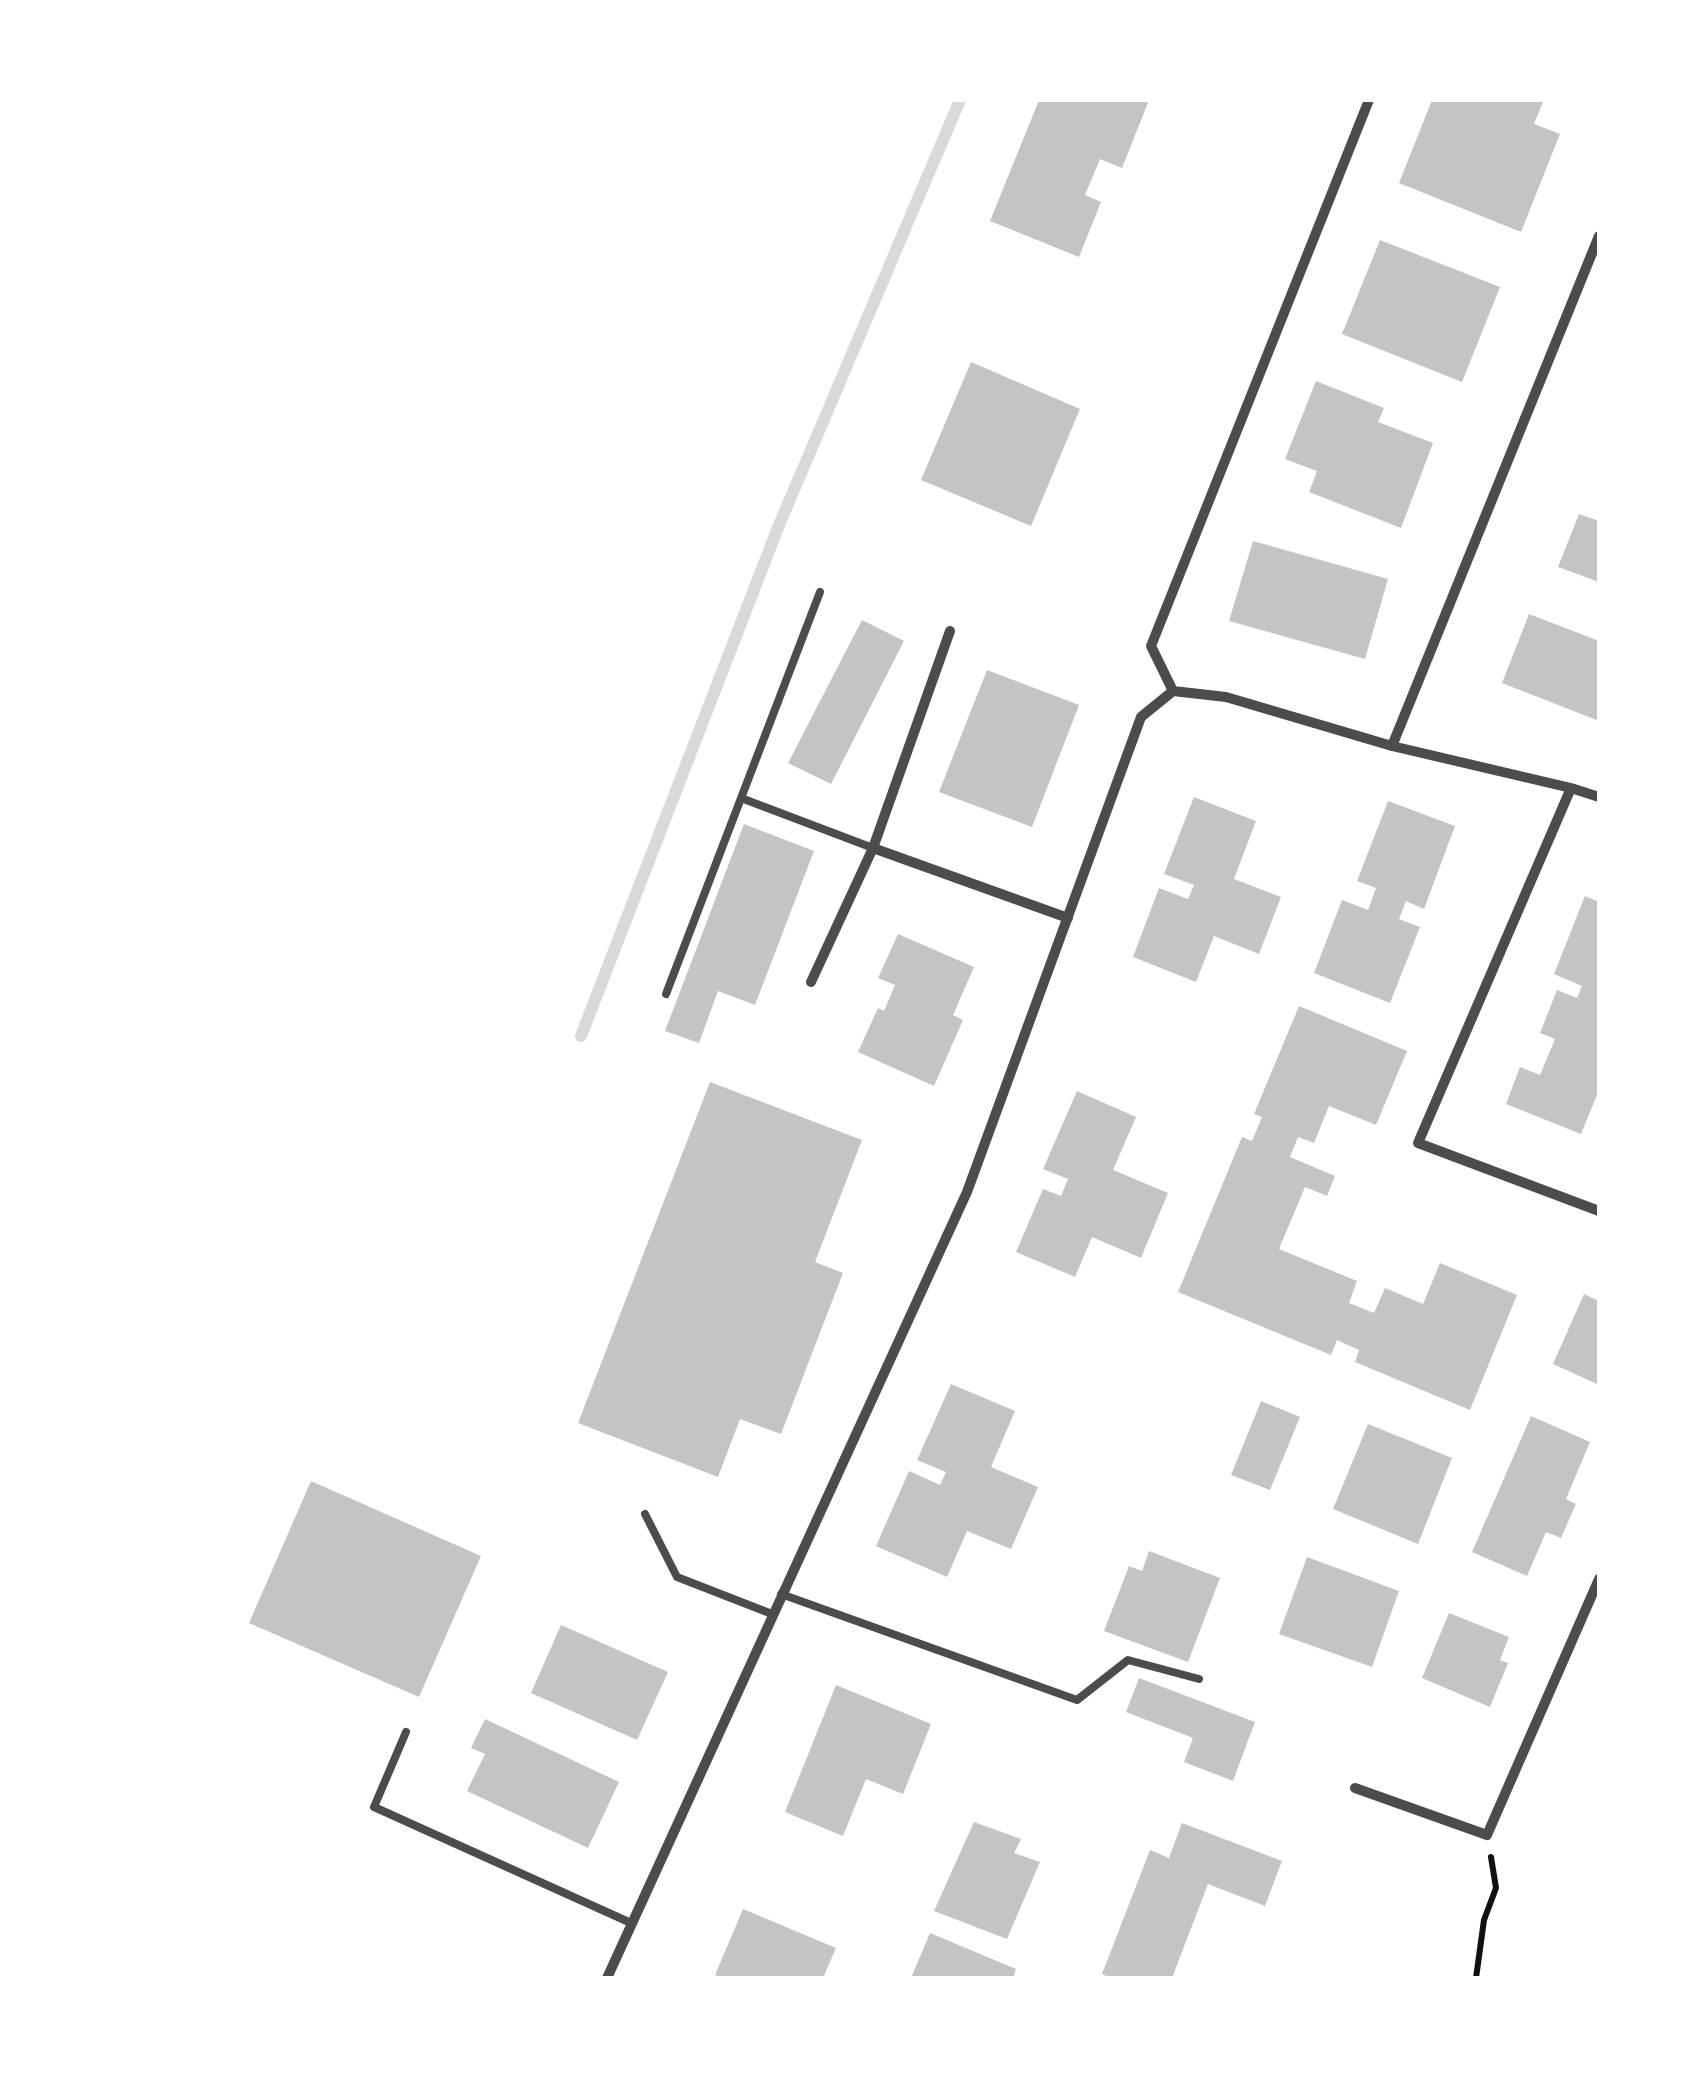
<!DOCTYPE html>
<html>
<head>
<meta charset="utf-8">
<style>
  body { margin:0 }
  #map { position:relative; width:1699px; height:2078px; overflow:hidden; background:#fff; font-family:"Open Sans",sans-serif }
  canvas { display:block }
  .frame { position:absolute; inset:0; border:102px solid #fff; pointer-events:none }
</style>
</head>
<body>
<div id="map">
<canvas width="1699" height="2078"></canvas>
<div class="frame"></div>
</div>
<script>
const ctx = document.querySelector('canvas').getContext('2d');
ctx.lineJoin = 'round';
function stroke(path, color, width, dash) { ctx.strokeStyle = color; ctx.lineWidth = width; ctx.lineCap = dash ? 'butt' : 'round'; ctx.setLineDash(dash || []); ctx.stroke(path); }
function fill(path, color) { ctx.fillStyle = color; ctx.fill(path, 'evenodd'); }
stroke(new Path2D(`
  M581,1036L779,525L960,100`), '#d9d9d9', 12);
fill(new Path2D(`
  M1039,100H1149L1122,168L1100,159L1085,195L1101,202L1079,257L990,221Z
  M1432,100H1537L1543,102L1534,124L1560,134L1521,232L1399,183Z
  M1380,240L1500,287L1462,382L1342,334Z
  M971,362L1080,409L1031,526L921,480Z
  M1316,381L1384,408L1378,422L1433,443L1401,528L1309,492L1317,471L1285,459Z
  M1579,514L1599,521V582L1558,567Z
  M1253,541L1388,579L1365,659L1229,621Z
  M1529,614L1599,641V721L1502,683Z
  M862,620L904,641L831,784L788,763Z
  M987,670L1079,705L1032,827L939,792Z
  M1194,797L1256,821L1234,879L1281,897L1259,954L1214,936L1196,982L1133,957L1159,888L1188,899L1194,885L1164,874Z
  M1388,801L1455,826L1424,909L1406,901L1399,919L1420,927L1390,1003L1314,973L1342,900L1368,910L1376,888L1357,881Z
  M744,824L814,851L755,1005L718,991L699,1043L665,1031Z
  M1585,896L1599,902V1090L1581,1134L1506,1104L1520,1067L1540,1075L1555,1039L1540,1033L1557,990L1577,998L1582,986L1554,974Z
  M898,934L974,967L953,1015L963,1020L934,1086L858,1052L878,1008L884,1011L895,985L878,978Z
  M1299,1006L1407,1051L1376,1125L1329,1106L1314,1143L1298,1137L1290,1157L1335,1176L1327,1196L1305,1187L1279,1249L1357,1281L1349,1303L1374,1313L1385,1288L1423,1304L1440,1263L1517,1295L1470,1410L1355,1362L1359,1350L1337,1340L1331,1355L1178,1292L1242,1137L1252,1141L1262,1117L1254,1114Z
  M710,1082L862,1140L815,1262L843,1273L781,1434L740,1419L718,1477L578,1423Z
  M1077,1091L1136,1117L1113,1170L1168,1193L1141,1258L1092,1237L1075,1277L1016,1252L1043,1189L1061,1196L1068,1179L1043,1169Z
  M1584,1294L1599,1301V1385L1553,1364Z
  M951,1384L1015,1411L991,1467L1038,1487L1011,1549L967,1531L947,1577L876,1546L909,1471L940,1485L946,1472L917,1460Z
  M1261,1401L1300,1417L1270,1490L1231,1475Z
  M1531,1416L1590,1442L1566,1499L1576,1504L1561,1538L1546,1532L1527,1576L1472,1552Z
  M1368,1424L1452,1458L1418,1544L1333,1509Z
  M311,1481L481,1556L419,1697L249,1623Z
  M1149,1551L1220,1578L1188,1662L1104,1631L1129,1566L1142,1571Z
  M1307,1557L1399,1591L1372,1667L1279,1634Z
  M1449,1613L1509,1637L1500,1660L1508,1663L1490,1707L1422,1678Z
  M561,1625L668,1672L637,1740L531,1693Z
  M1139,1678L1255,1722L1233,1781L1184,1762L1193,1738L1126,1712Z
  M836,1685L931,1724L903,1794L866,1779L843,1836L785,1812Z
  M485,1719L619,1782L588,1848L467,1791L485,1754L471,1748Z
  M974,1822L1021,1839L1014,1853L1040,1862L1007,1939L934,1911Z
  M1182,1823L1282,1861L1265,1906L1208,1884L1172,1978H1111L1102,1974L1150,1850L1169,1858Z
  M743,1909L836,1948L823,1978H723L715,1975Z
  M930,1933L1016,1969L1013,1978H911Z`), '#c4c4c4');
stroke(new Path2D(`
  M1476,1978L1484,1920L1496,1888L1491,1857`), '#111', 6);
stroke(new Path2D(`
  M741,798L873,848
  M666,994L820,592
  M645,1514L677,1577L772,1614
  M781,1594L1077,1700L1128,1660L1199,1679
  M406,1732L374,1807L631,1923`), '#4c4c4c', 8);
stroke(new Path2D(`
  M1173,691L1226,697L1392,746L1571,788L1599,797
  M1392,746L1599,236
  M1571,788L1418,1143L1599,1211
  M873,848L950,631
  M811,982L873,848L1068,918
  M1355,1788L1487,1835L1599,1579
  M607,1978L967,1192L1141,717L1173,691L1151,646L1369,100`), '#4c4c4c', 10);
</script>
</body>
</html>
